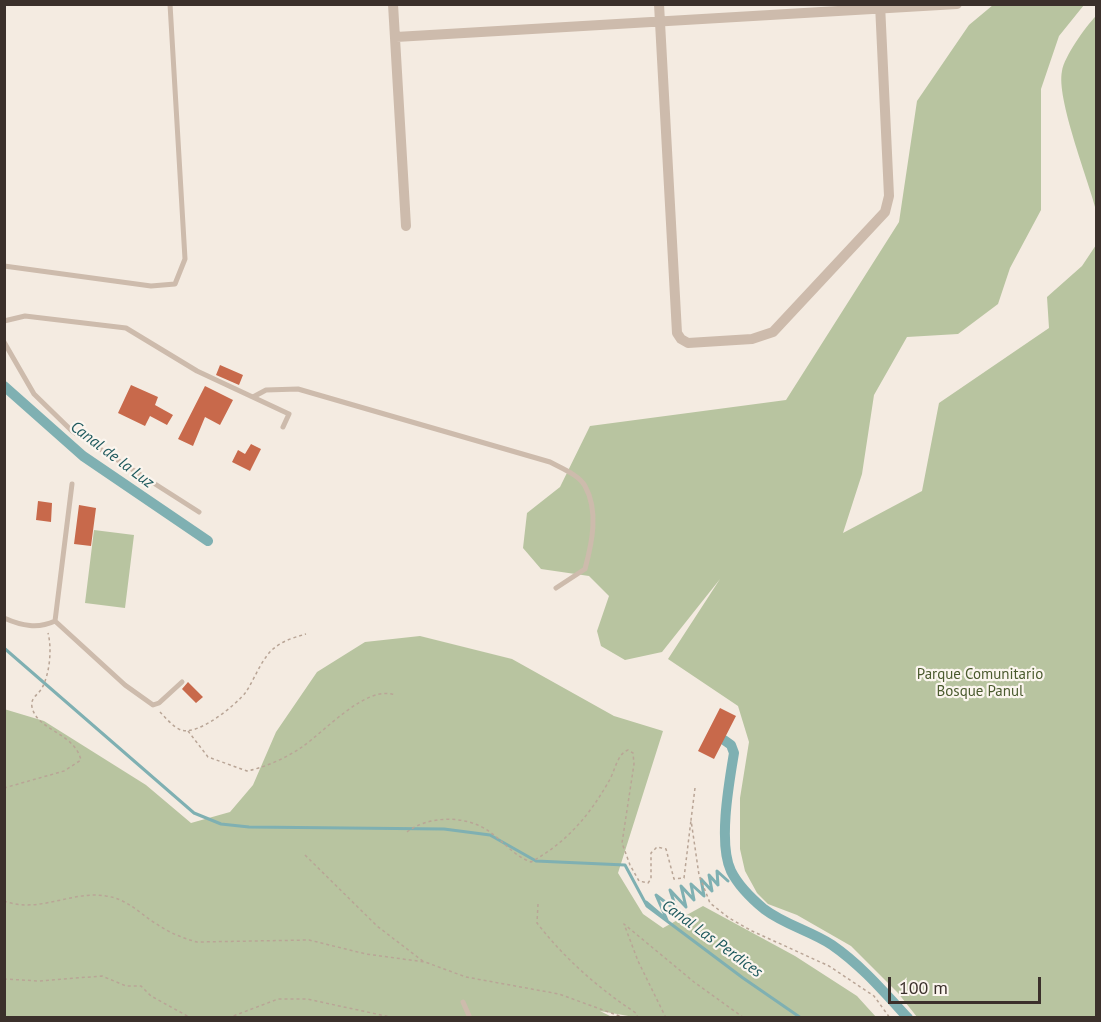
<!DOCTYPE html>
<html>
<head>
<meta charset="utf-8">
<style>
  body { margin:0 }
  #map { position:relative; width:1101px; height:1022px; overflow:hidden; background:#f4ebe1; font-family:"PT Sans",sans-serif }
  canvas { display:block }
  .frame { position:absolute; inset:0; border:6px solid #3b302b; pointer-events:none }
  .scale { position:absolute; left:888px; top:977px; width:153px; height:27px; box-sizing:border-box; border:3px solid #3b302b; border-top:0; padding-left:8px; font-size:18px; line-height:21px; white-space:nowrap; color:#3b302b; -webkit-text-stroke:4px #fbf5ee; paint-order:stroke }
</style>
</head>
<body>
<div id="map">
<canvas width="1101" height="1022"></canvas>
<div class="frame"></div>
<div class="scale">100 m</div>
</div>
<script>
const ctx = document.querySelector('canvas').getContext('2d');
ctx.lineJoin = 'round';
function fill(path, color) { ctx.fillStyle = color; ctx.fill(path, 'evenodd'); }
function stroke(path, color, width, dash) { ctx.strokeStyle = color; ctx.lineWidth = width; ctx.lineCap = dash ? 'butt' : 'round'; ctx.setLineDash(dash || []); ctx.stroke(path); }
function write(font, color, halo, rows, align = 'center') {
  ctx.font = font + ' "PT Sans",sans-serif'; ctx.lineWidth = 4.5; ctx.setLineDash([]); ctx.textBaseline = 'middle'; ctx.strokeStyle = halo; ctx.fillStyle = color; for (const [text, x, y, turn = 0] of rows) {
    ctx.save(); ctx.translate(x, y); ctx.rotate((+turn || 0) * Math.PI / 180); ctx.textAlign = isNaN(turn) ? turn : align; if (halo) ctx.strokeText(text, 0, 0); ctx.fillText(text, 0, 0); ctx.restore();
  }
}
fill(new Path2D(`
  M993,5H1084L1059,36L1041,89V210L1010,268L998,304L958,334L907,337L874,395L862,474L843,533L922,491L939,403L1049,328L1047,297L1082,266L1096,245V1017H917L898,993L851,946L797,915L768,904L757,893L745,871L740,849V798L749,742L738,706L668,659L720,579L662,652L625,660L601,646L597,631L609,596L589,576L541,569L523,548L527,513L560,487L590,426L786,400L899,222L917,101L969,25Z
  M1096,16V210C1088,179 1056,98 1062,71C1064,57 1086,26 1096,16Z
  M94,530L134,535L125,608L85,603Z
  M420,636L512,659L614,716L663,731L618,873L643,914L663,928L703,906L795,956L857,996L876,1017H634L600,1011L612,1017H5L4,709L44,721L146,785L191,823L230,812L253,785L276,732L317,672L365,642Z`), '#b8c4a0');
stroke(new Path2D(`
  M4,648L194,813L221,824L249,827L444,829L490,835L536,861L625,865L647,906L743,978L801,1018
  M646,902L667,920L656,895L677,911L670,890L686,907L681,886L694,900L691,884L704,896L701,879L712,891L709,875L718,885L717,871L728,881`), '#7fb0b2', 3);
stroke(new Path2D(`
  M4,386L83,456L208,541
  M724,740L731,745L734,753C729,783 718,844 731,871C738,885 752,899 764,909C785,925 811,931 832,945C861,965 884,992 908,1018`), '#7fb0b2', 10);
fill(new Path2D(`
  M220,365L243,375L239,385L216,375Z
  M131,385L158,397L155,405L173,415L167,425L150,416L145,426L118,413Z
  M205,386L233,400L220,425L205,417L193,446L178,439Z
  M251,444L261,449L250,471L232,462L238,450L245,454Z
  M38,501L52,503L51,522L36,520Z
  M79,505L96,508L91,546L74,544Z
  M188,682L203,697L196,703L182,689Z
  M720,708L736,716L714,759L698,751Z`), '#c8694b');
stroke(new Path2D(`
  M160,712C166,718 173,727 181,730C198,736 236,705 246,692C255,678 261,660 273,649C282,641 295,637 306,634
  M188,731L208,757L247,771C266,767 286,758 302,747C324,732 367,684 395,695
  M4,788L64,771L81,760C74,732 37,731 32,707C30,698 38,695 42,688C50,673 52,648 48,633
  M695,788L691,820L699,875L710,903L729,918L752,931L829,966L874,996L890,1018
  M407,832C429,815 467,815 490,832C504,842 514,856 531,862C567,842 589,816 609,781C615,771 617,754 628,750L633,753L634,764L622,843L630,865L639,881L648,883L651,879V853L657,847L666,849L674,879L684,878L691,820
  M305,855L377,926L424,962
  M4,901C39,914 73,890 106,896C127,899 138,912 155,923C168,932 182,938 197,942L309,940L366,954L425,962L466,977L559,994L625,1018
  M538,904L537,923C565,959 598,988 636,1013L638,1018
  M4,979L39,981L102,976L126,986H141L151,996L191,1018
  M228,1018L278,999H307L395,1018
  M666,1018L638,961L624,924L694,982L744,1018`), '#b9a596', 1.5, [3, 3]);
stroke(new Path2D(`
  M4,266L151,286L175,284L185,259L170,4
  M4,321L25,316L126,328L197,371L289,414L283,427
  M4,342L34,394L72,431L199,512
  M253,397L266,390L298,389L550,462C561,468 579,475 585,486C599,511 592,543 585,569L556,588
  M4,618C22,626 38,629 55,621L125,685L153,705L159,703L182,682
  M55,621L72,484
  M463,1002L470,1018`), '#cdbbac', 5);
stroke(new Path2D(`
  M393,4L406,226
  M659,4L677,333L681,339L688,343L752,339L773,332L885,212L889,196L880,4
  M396,37L957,4`), '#cdbbac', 10);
write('15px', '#4a5a2e', '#fbf5ee', [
  ["Parque Comunitario",980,675],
  ["Bosque Panul",980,692]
]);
write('italic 16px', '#1f5a5e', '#fbf5ee', [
  ["Canal de la Luz",112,455,37],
  ["Canal Las Perdices",712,939,36]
]);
</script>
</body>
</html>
